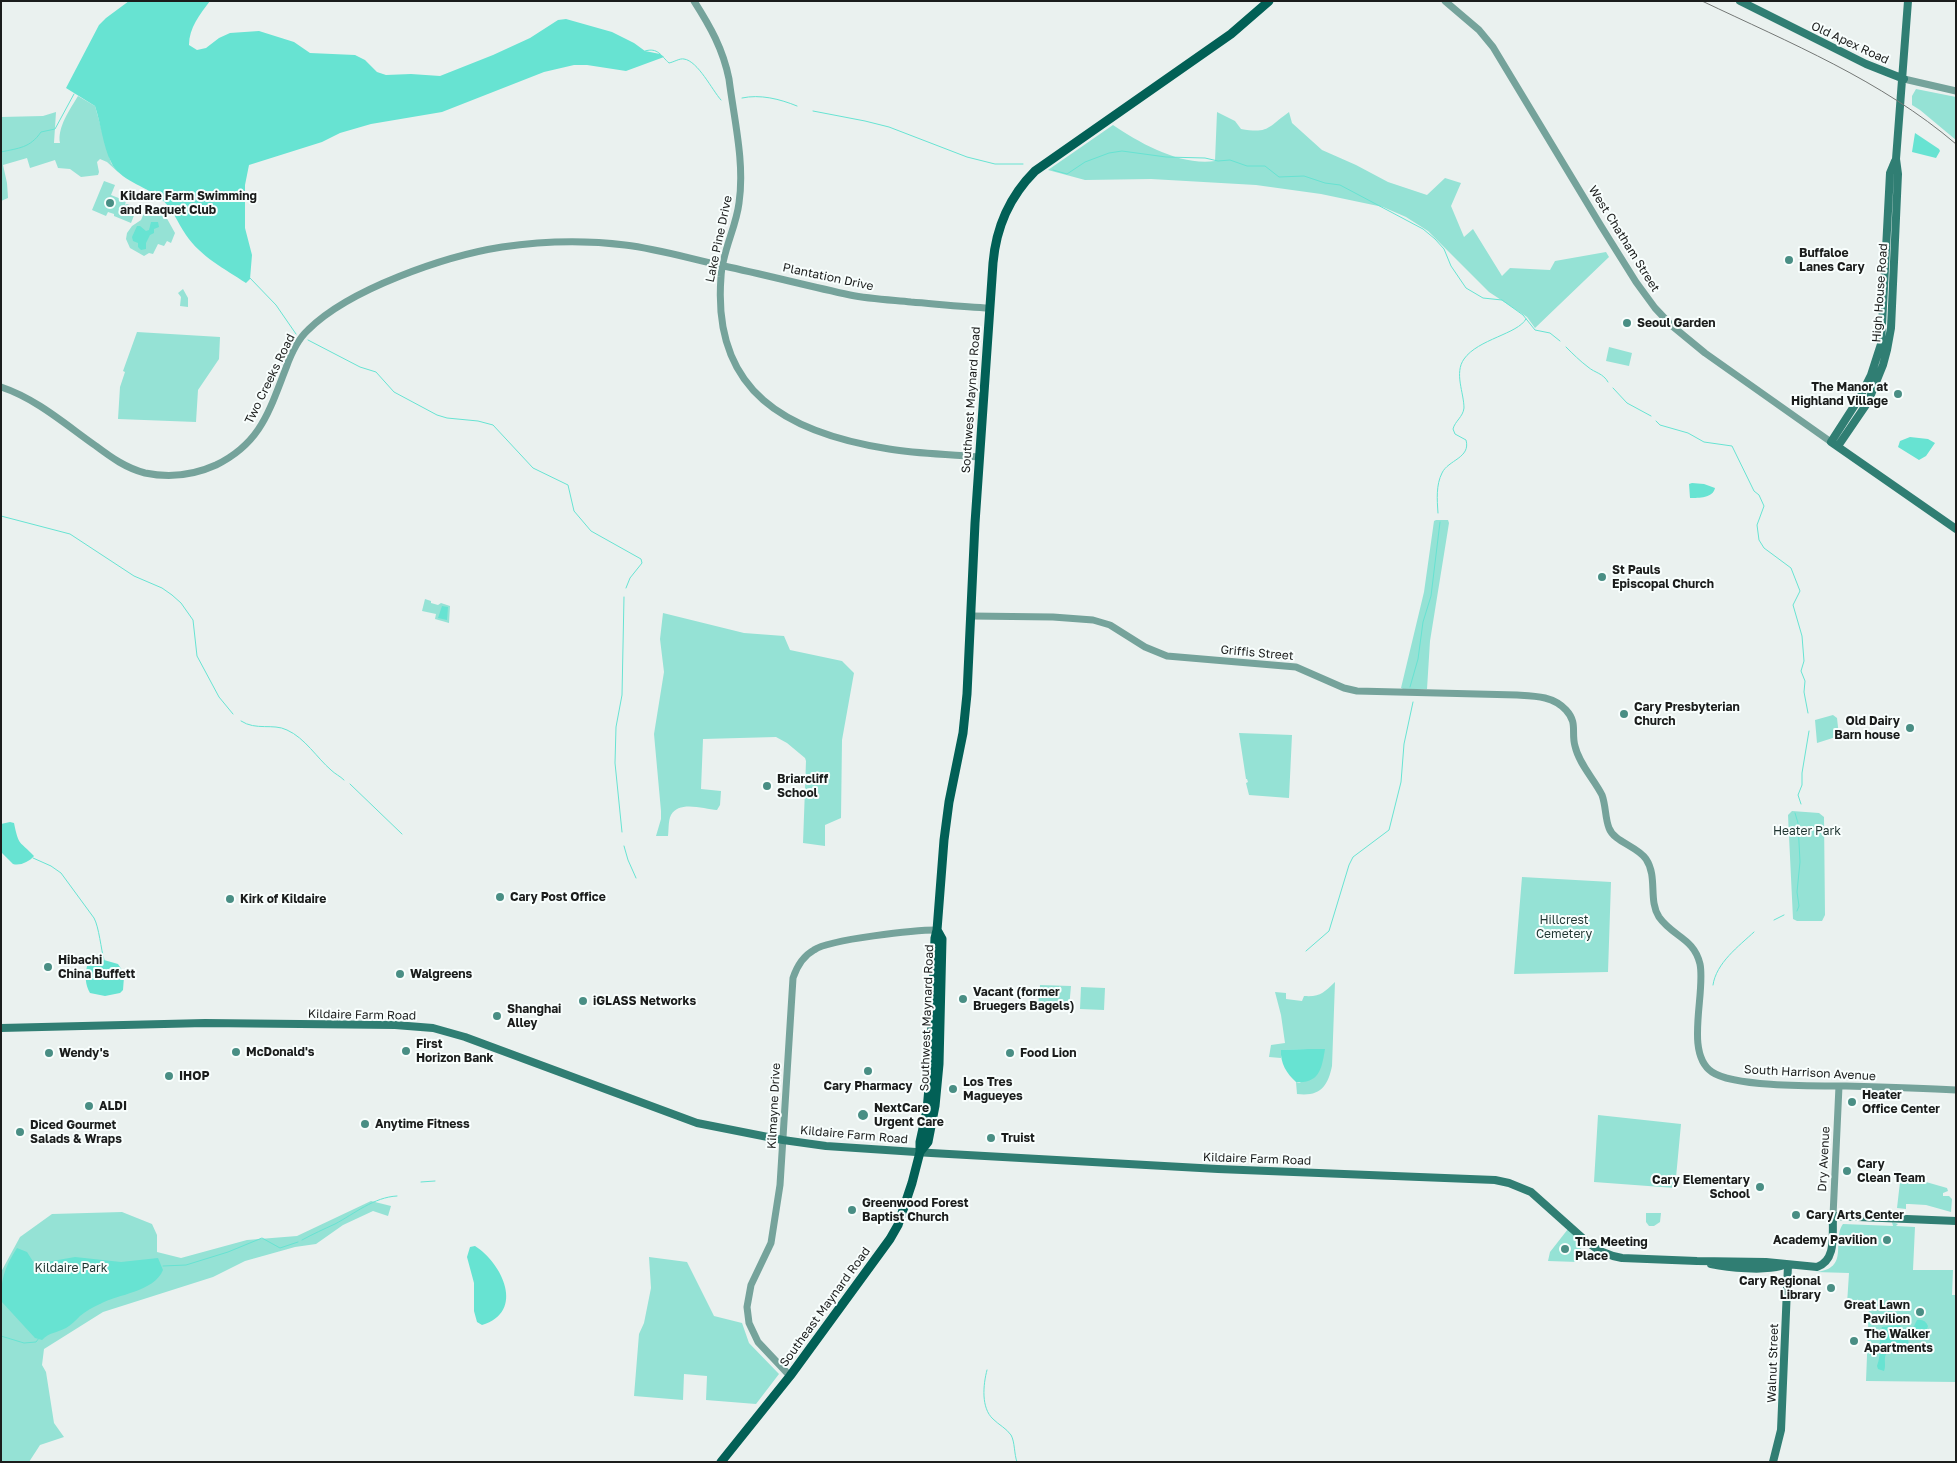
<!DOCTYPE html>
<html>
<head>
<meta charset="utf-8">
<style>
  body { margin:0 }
  #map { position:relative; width:1957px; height:1463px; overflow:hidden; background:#eaf1ef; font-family:"Golos Text",sans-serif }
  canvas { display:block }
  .frame { position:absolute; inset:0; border:2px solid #1b1d1c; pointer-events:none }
</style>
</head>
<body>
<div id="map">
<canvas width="1957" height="1463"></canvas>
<div class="frame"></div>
</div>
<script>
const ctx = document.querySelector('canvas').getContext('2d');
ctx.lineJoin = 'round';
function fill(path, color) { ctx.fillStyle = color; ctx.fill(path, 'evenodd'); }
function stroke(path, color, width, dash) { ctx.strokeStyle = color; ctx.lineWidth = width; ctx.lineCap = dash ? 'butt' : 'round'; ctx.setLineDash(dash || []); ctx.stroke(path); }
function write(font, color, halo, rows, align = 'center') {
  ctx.font = font + ' "Golos Text",sans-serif'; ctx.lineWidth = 4; ctx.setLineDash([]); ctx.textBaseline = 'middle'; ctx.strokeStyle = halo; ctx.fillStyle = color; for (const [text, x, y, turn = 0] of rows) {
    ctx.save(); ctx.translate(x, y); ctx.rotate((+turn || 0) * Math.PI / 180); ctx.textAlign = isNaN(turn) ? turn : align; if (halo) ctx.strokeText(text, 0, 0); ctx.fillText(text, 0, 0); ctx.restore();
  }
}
fill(new Path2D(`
  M1916,89L1956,97V140L1920,110L1912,105V96Z
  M78,96L95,106L111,163L119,173L107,162L100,159L97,162L99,172L98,175L81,177L70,169L58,168L55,160L30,168L27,158L3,165L7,183L8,198L1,201V117L43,116L56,112L54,143H60C57,128 70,109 78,96Z
  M1217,112L1235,121L1241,129C1269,134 1268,127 1289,112L1292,123L1322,150L1356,165L1388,182L1427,195L1445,178L1461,183L1451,206L1464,237L1473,229L1502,276L1510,268L1550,270L1555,261L1606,252L1609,257L1535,328L1527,317L1489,292L1428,231L1406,217L1383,207L1321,194L1256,185L1151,179L1085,180L1048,170L1113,125C1141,144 1181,166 1215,161Z
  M104,181L115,185L111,195L126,201L125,205L127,204L137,208L131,223L114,216V214L108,212L106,216L92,210Z
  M147,206L165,215L175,233L171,243L167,241L164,246L158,244L153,254L149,253L144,256L130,248L126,239L127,233L132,226L141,220Z
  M183,289L188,298V307L180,306L181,297L178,293Z
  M137,332L220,337L219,359L198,390L196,422L118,419L120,387L125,372L123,371Z
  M1609,347L1632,353L1629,366L1606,361Z
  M1436,520H1448L1449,523L1430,641L1427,689H1403L1401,688L1424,592L1434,521Z
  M425,599L431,601V603L438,605L441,603L450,606L449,623L435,619L436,614L422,611Z
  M663,613L744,633L784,636L790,650L842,661L854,673L842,740L841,818L825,825V846L803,843L806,761L805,758L787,743L776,737L703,739L701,789L721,791L720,805L717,810C704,809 679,800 671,815C668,821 669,829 668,836H656L661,819V811L654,734L664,672L660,639Z
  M1833,715L1837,718L1839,736L1817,743L1815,720Z
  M1239,733L1292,735L1289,798L1249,795L1246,783L1248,782L1247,779H1246Z
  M1792,811L1819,813L1824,817L1825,915L1822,921H1797L1793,919L1788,815Z
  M1522,877L1611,882L1608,972L1514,974Z
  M1335,982L1332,1066C1328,1086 1320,1097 1297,1094L1296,1082L1300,1083L1324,1049L1282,1050L1281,1058L1269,1057L1271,1045L1285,1043L1281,1015L1275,992L1286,993V999L1302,1001L1304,996C1321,997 1323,993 1335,982Z
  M1040,985L1071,986L1069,1008L1038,1007Z
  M1081,987L1105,988L1104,1010L1080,1009Z
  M1598,1115L1681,1124L1675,1188L1594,1182Z
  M1919,1180L1947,1188L1948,1191L1943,1193V1196H1949L1952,1199L1951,1212L1926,1205L1909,1204H1906V1209L1897,1208L1900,1182Z
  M371,1201L391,1206L388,1216L373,1211L343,1225L316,1244L295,1247L245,1261L213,1277L103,1312L44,1349L42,1365L46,1372L54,1423L64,1437L40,1445L29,1462H1V1272L20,1237L52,1214L122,1212L152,1224L157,1235V1252L181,1258L247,1240L297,1236Z
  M1646,1213H1661L1660,1222L1654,1226H1649L1646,1222Z
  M1892,1222L1898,1224L1896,1226L1915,1227L1913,1270H1953L1952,1295H1956V1382L1866,1381L1869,1305L1847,1304L1849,1273L1815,1272C1851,1269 1831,1241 1843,1224L1893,1226Z
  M1568,1229L1582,1242L1578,1262L1548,1261L1550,1252Z
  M649,1257L687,1262L714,1316L742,1323L749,1343L779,1374L756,1404L706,1400L707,1376L684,1374L683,1400L634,1396L639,1334L644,1323L651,1288Z`), '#95e2d5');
fill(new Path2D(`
  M129,1H210C200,14 189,28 189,45L197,50L206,48L219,38L230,33L259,31L294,42L310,53L355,55L365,60L377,72L386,75L411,74L440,76L493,55L530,38L558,20L566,19L612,32L634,43L645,51L660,54L664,57L626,71L587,65H574L544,72L442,112L371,124L340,133L322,142L249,165L245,185V228L252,255L250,279L246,283C225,269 201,257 186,235C177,222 173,208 160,198C145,186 119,180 111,162C103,146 101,124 95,106L66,88L99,25L106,18Z
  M1915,133L1939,149L1940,151L1936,158L1912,152Z
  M151,222H158L159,227L154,229V233L150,235L146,243V249L141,250L138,247V243L133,241L132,237L137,226H140L146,231L149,230Z
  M1910,437L1928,439L1935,443L1926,456L1919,460L1898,447L1900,441Z
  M1692,483L1704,484L1715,488C1713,498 1699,498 1690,498L1689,484Z
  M442,606L448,607L447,620L438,618Z
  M10,822L14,823C19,847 19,840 34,856C29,862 20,866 13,864L1,852V824Z
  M104,960L118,964L122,970L124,977L123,990L120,993L105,996L90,993C85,984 85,976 87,966L93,962Z
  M1308,1049H1325C1322,1067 1320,1084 1296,1082C1287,1074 1280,1063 1281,1050Z
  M475,1246C502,1263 526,1312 482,1325L477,1322L474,1311V1283L467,1257L470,1247Z
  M17,1248L27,1252L34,1263H41L75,1257L121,1262L158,1258L163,1270C154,1292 118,1294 100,1304C93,1307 86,1311 80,1316C76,1320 71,1325 66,1328C57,1333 49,1332 42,1340L35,1338L1,1301C1,1278 5,1267 17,1248Z
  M1917,1320C1922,1319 1926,1321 1928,1326L1926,1332L1921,1334L1915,1333L1908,1339L1909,1345C1899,1352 1902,1355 1888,1351C1882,1358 1887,1364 1884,1371L1878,1369L1877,1366C1882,1354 1878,1339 1882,1327L1899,1325L1907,1333L1913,1328Z`), '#67e3d2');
stroke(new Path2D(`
  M645,51C658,47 661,56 669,63C674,62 680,58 684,59C698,61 712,90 721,100
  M742,98C760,94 780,99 797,106
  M813,111L865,121L889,127L967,157L995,164H1023
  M1,152C19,148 30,148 41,132L55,129L74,94
  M1053,170L1067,174L1085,162L1109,153L1122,151L1166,157L1205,158L1218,161L1230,160L1247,166H1265L1279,177L1304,176L1325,183L1340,185L1423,229L1435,239L1444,249L1451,266L1466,288L1483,298L1502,300L1523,315L1535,330L1550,333L1560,341
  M249,277L276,305L296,334
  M308,340L360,367L376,372L394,392L437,415L447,418L478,421L493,425L533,468L568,485L574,511L591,531L641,559L642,563L630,578L626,588
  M1566,347C1573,354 1580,361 1588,367C1595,373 1603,373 1608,382
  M1613,388L1627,403L1651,416
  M1656,421L1660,425L1688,433L1704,442L1732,446L1754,491L1759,495L1764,506L1757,525L1759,540L1764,548L1791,568L1800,591L1793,605L1802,636L1804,661L1801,671L1805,681L1804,692L1808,713
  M1438,513C1437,499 1436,485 1442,473C1448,460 1471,458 1466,440L1455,434L1453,429C1455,421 1463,417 1464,408C1464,393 1454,373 1464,359C1478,339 1518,334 1526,319
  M1,516L70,534L134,576L162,588L172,595L181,603L193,620L197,656L219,697L233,714
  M1410,687L1418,659L1423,622L1431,596L1440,522
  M241,721C256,731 273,723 287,730C305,738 317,758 331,770C335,774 340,776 344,780
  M350,784L402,834
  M1801,804L1798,795L1802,785V773L1809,731
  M1795,813L1798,823L1800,862L1797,892L1799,906L1797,911
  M622,832L615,763L616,727L622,695L624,597
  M624,846L628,860L636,878
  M33,858L51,866L61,873L94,918C99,927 101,949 104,960
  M1774,920L1784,915
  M1306,951L1329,931L1349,865L1353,857L1389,830L1401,782L1404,744L1413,702
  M1713,985C1716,963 1739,946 1754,932
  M421,1182L435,1181
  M302,1240C313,1234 324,1229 335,1224C354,1214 374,1197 397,1196
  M163,1266L186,1265L228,1252L262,1238L280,1248L298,1242
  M1,1336L24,1343L36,1342L39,1338
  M987,1370C983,1385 981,1408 993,1419C999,1425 1006,1428 1011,1435C1015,1442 1014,1454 1017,1462`), '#67e3d2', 1);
stroke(new Path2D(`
  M694,1C710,26 723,49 729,79C734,119 745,163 739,203C736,228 722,252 721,277C712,392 787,433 889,449C919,454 949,454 979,457
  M1445,1L1479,30L1493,47L1601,226L1636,282L1655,308L1671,325L1705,353L1831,442
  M1904,79L1956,91
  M1,387C37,399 66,425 96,446C112,458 126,468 145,473C169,478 194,475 216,465C261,443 269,411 286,368C291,354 297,340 308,330C349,289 445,256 502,247C543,241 585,240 625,245C659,249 691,259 724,266C766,275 808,286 850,295C870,299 891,300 911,302C937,304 964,307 990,308
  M971,616L1053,617L1093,620L1110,625L1145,647L1167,656L1296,667L1344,688L1357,691L1517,695C1535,696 1553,696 1566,710C1578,723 1571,732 1575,746C1579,764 1594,779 1602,795C1606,806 1605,818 1609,828C1614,842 1637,846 1646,859C1658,877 1648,900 1659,917C1673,937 1694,938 1700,964C1706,993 1684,1053 1712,1072C1734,1087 1814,1086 1843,1086C1880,1087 1918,1088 1956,1090
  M1833,1216L1839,1086
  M790,1376L758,1342L749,1323L747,1307L751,1285L771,1243L780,1185L793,978C797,966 803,956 814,950C830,939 916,930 937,930`), '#75a39b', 7);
stroke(new Path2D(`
  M1740,1L1866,64L1904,79
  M1895,161L1890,173L1881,344L1871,375L1860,397L1831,442L1956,529
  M1838,446L1868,402L1883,365L1887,350L1891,328L1898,174L1896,159L1908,1
  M1,1028L205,1023L395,1025L433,1028L465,1037L697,1123L783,1140L826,1146L931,1153L1218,1169L1495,1180L1509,1183L1531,1192L1587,1242L1600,1251L1613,1256L1622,1258L1697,1261L1766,1262L1817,1267C1837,1260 1832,1234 1833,1216L1956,1221
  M1711,1264C1729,1268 1764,1271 1781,1266
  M1773,1462L1781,1430L1788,1265`), '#307e73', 8);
stroke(new Path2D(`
  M920,1152L928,1142L935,1106L939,1064L942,939L937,930
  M721,1462L790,1376L890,1239L898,1225L912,1183L920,1152V1142L927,1110L930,1077L935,938L937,930L944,840L949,802L963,733L967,694L975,523L993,263C996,228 1010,196 1035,171L1231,34L1269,1`), '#026056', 9);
stroke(new Path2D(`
  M1702,1C1790,43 1881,80 1956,144`), '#737775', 1);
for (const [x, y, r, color] of [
  [110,203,5,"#498e84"],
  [1789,260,5,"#498e84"],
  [1627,323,5,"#498e84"],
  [1898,394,5,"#498e84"],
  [1602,577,5,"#498e84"],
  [1624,714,5,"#498e84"],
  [1910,728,5,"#498e84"],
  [767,786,5,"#498e84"],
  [500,897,5,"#498e84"],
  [230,899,5,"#498e84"],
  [48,967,5,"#498e84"],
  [400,974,5,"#498e84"],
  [963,999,5,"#498e84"],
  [583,1001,5,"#498e84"],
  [497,1016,5,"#498e84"],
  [406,1051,5,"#498e84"],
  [236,1052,5,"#498e84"],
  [49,1053,5,"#498e84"],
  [1010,1053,5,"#498e84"],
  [868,1071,5,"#498e84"],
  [169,1076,5,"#498e84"],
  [953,1089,5,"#498e84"],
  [1852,1102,5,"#498e84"],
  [89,1106,5,"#498e84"],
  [863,1115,6,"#498e84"],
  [365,1124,5,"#498e84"],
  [20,1132,5,"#498e84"],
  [991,1138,5,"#498e84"],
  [1847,1171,5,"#498e84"],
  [1760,1187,5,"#498e84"],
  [852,1210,5,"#498e84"],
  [1796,1215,5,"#498e84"],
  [1887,1240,5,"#498e84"],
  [1565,1249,5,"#498e84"],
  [1831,1288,5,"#498e84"],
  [1920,1312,5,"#498e84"],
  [1854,1341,5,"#498e84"]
]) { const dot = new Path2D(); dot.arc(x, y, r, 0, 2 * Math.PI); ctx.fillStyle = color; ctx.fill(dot); stroke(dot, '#f8fefd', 2); }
write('12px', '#1b1d1c', '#f8fefd', [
  ["Old Apex Road",1850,43,25],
  ["Lake Pine Drive",719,239,-78],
  ["West Chatham Street",1624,239,58],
  ["Plantation Drive",828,277,12],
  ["High House Road",1880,293,-86],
  ["Two Creeks Road",270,379,-64],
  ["Southwest Maynard Road",971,400,-86],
  ["Griffis Street",1257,653,5],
  ["Kildaire Farm Road",362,1015,1],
  ["Southwest Maynard Road",927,1018,-88],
  ["South Harrison Avenue",1810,1073,3],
  ["Kilmayne Drive",774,1106,-87],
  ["Kildaire Farm Road",854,1135,5],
  ["Kildaire Farm Road",1257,1159,2],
  ["Dry Avenue",1824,1159,-87],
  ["Southeast Maynard Road",825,1307,-54],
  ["Walnut Street",1773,1363,-88]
]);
write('bold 12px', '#1b1d1c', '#f8fefd', [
  ["Kildare Farm Swimming",120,196],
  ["and Raquet Club",120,210],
  ["Buffaloe",1799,253],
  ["Lanes Cary",1799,267],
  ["Seoul Garden",1637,323],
  ["The Manor at",1888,387,"right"],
  ["Highland Village",1888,401,"right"],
  ["St Pauls",1612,570],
  ["Episcopal Church",1612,584],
  ["Cary Presbyterian",1634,707],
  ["Church",1634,721],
  ["Old Dairy",1900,721,"right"],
  ["Barn house",1900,735,"right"],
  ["Briarcliff",777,779],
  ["School",777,793],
  ["Cary Post Office",510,897],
  ["Kirk of Kildaire",240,899],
  ["Hibachi",58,960],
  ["China Buffett",58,974],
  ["Walgreens",410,974],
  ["Vacant (former",973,992],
  ["Bruegers Bagels)",973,1006],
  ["iGLASS Networks",593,1001],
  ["Shanghai",507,1009],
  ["Alley",507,1023],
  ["First",416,1044],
  ["Horizon Bank",416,1058],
  ["McDonald's",246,1052],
  ["Wendy's",59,1053],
  ["Food Lion",1020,1053],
  ["IHOP",179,1076],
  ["Los Tres",963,1082],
  ["Magueyes",963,1096],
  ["Cary Pharmacy",868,1086,"center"],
  ["Heater",1862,1095],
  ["Office Center",1862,1109],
  ["ALDI",99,1106],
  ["NextCare",874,1108],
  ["Urgent Care",874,1122],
  ["Anytime Fitness",375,1124],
  ["Diced Gourmet",30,1125],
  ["Salads & Wraps",30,1139],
  ["Truist",1001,1138],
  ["Cary",1857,1164],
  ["Clean Team",1857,1178],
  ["Cary Elementary",1750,1180,"right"],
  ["School",1750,1194,"right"],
  ["Greenwood Forest",862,1203],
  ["Baptist Church",862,1217],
  ["Cary Arts Center",1806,1215],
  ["Academy Pavilion",1877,1240,"right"],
  ["The Meeting",1575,1242],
  ["Place",1575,1256],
  ["Cary Regional",1821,1281,"right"],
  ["Library",1821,1295,"right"],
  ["Great Lawn",1910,1305,"right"],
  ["Pavilion",1910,1319,"right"],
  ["The Walker",1864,1334],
  ["Apartments",1864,1348]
], 'left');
write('12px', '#1f3531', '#f8fefd', [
  ["Heater Park",1807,831],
  ["Hillcrest",1564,920],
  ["Cemetery",1564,934],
  ["Kildaire Park",71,1268]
]);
</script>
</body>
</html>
